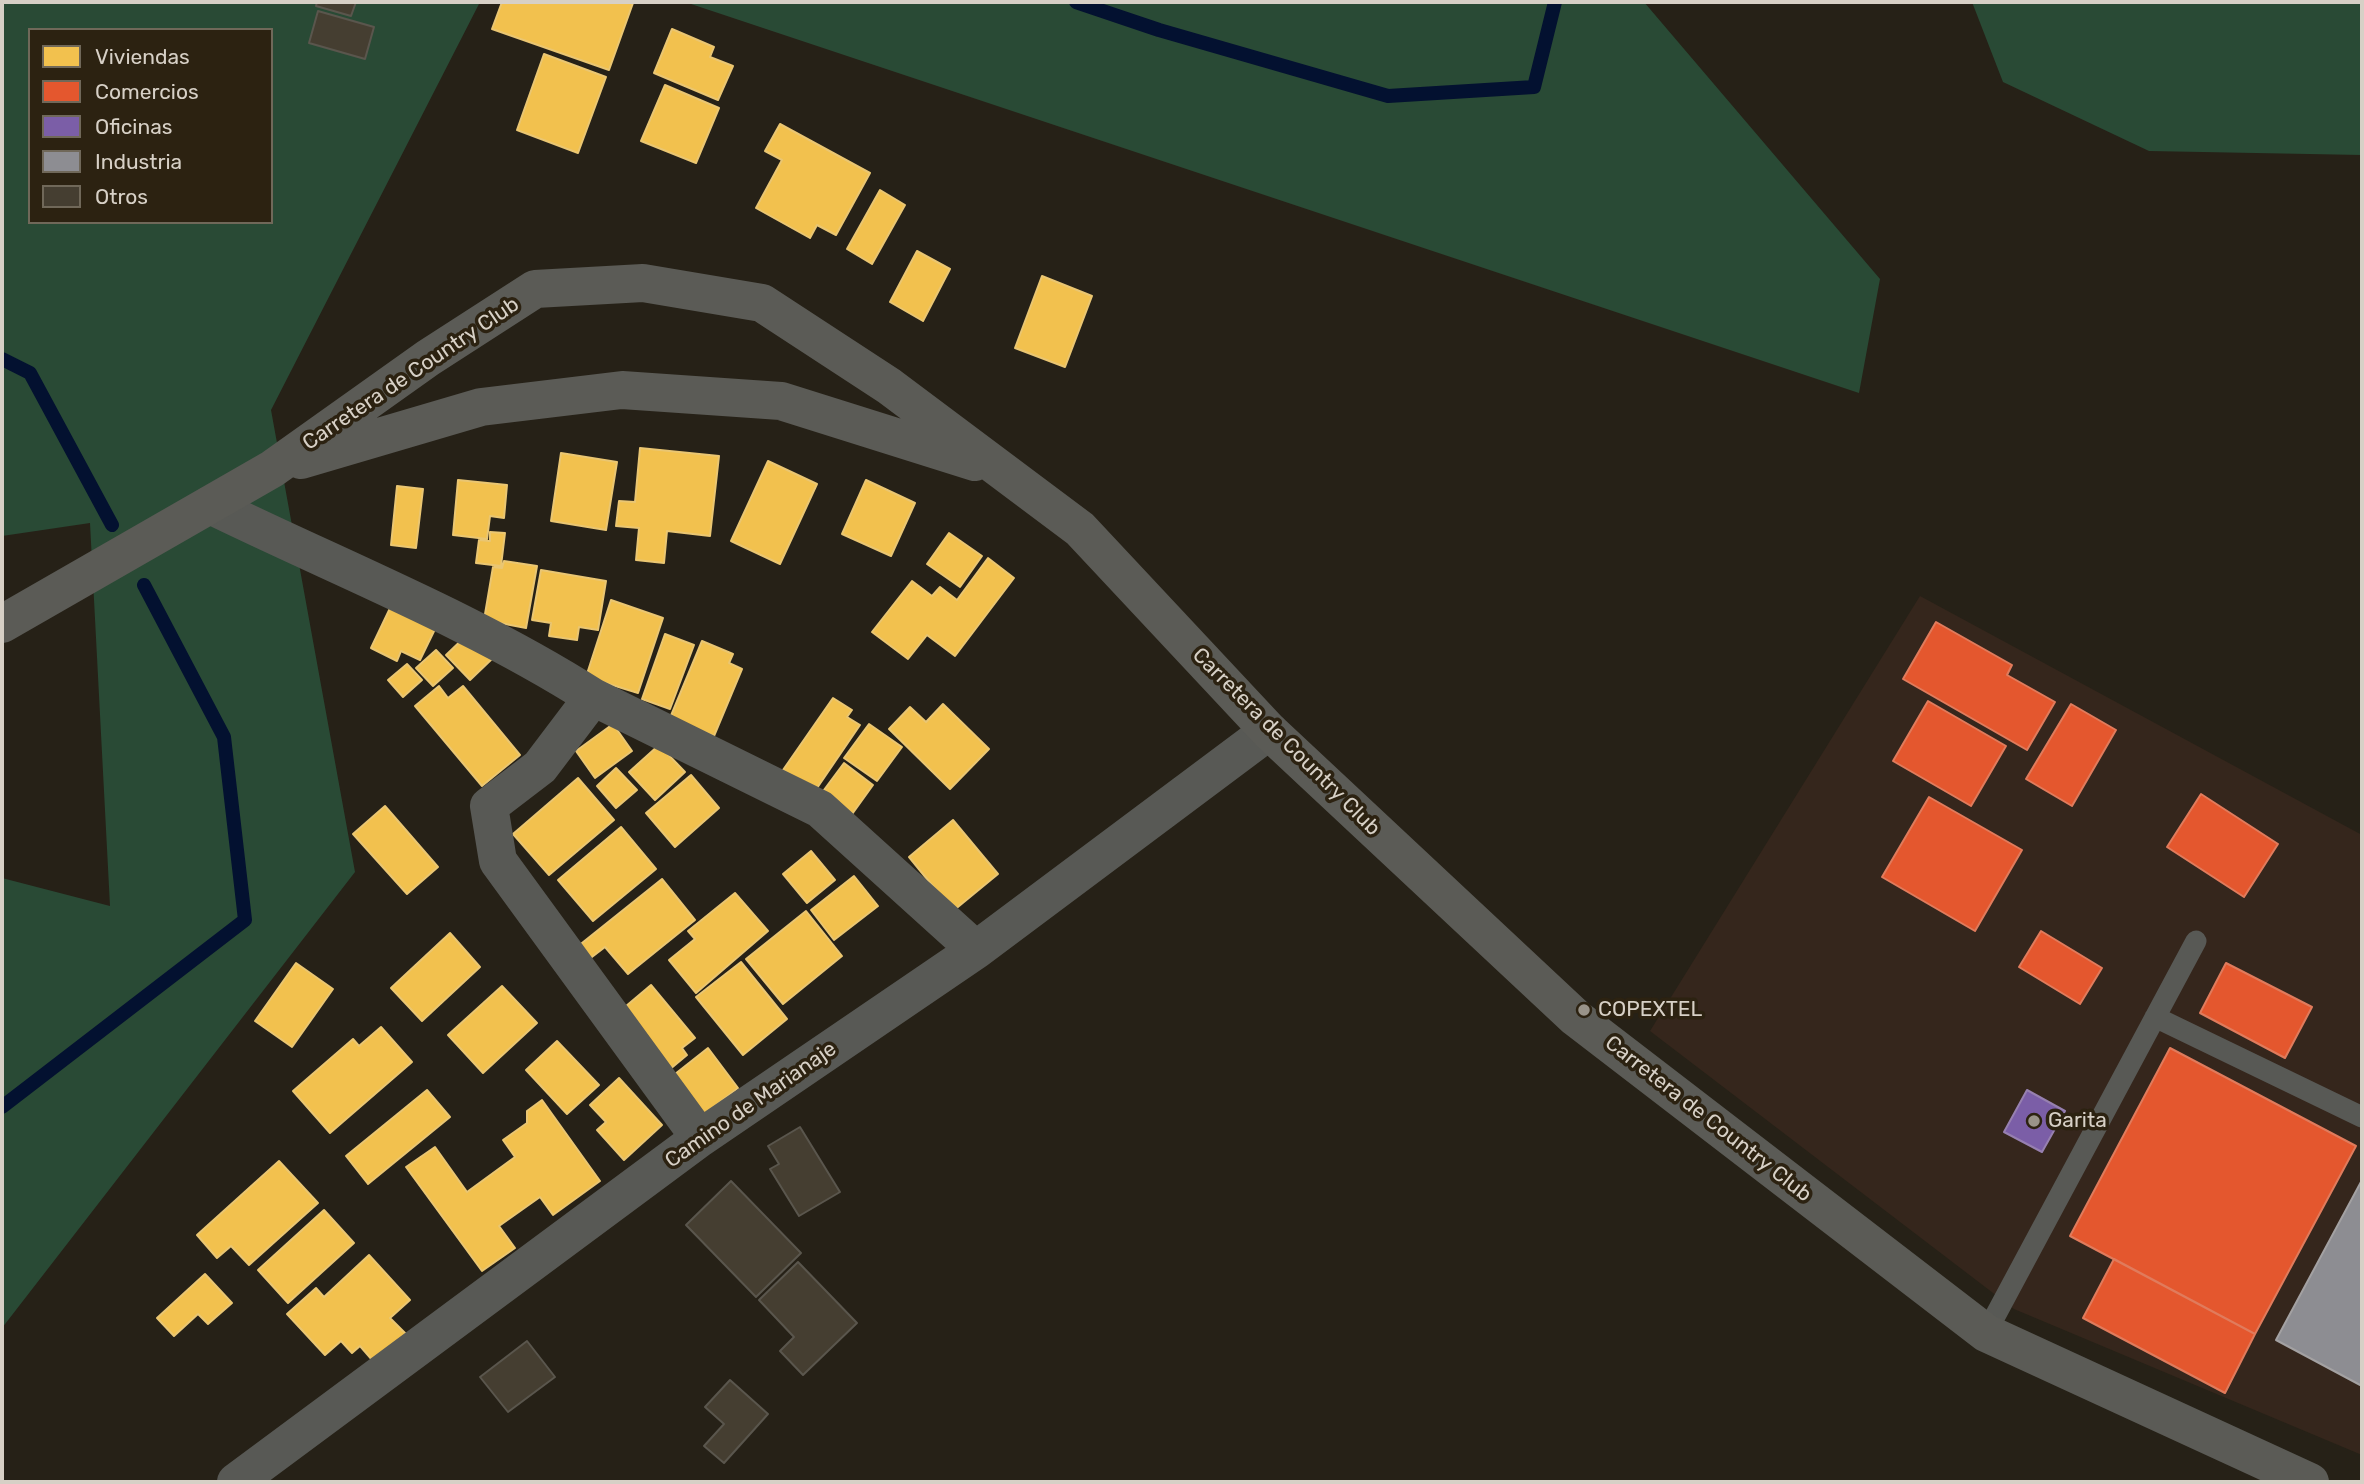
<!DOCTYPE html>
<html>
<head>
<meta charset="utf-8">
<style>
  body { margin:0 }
  #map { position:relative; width:2364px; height:1484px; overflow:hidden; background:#262117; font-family:Rubik,sans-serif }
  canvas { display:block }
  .frame { position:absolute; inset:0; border:4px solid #d7d0c6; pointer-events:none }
  .legend { position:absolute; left:28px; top:28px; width:245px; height:196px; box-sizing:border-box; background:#2c2211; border:2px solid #706859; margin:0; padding:9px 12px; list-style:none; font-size:21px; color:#d7d0c6 }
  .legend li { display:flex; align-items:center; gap:14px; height:35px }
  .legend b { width:35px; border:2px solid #706859 }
</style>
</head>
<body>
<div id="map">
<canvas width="2364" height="1484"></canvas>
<div class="frame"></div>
<ul class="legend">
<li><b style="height:19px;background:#f2c14e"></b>Viviendas</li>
<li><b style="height:19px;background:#e4572e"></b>Comercios</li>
<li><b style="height:19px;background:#7b5ea7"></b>Oficinas</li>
<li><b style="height:19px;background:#8d8d92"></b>Industria</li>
<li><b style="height:19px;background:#453e31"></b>Otros</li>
</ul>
</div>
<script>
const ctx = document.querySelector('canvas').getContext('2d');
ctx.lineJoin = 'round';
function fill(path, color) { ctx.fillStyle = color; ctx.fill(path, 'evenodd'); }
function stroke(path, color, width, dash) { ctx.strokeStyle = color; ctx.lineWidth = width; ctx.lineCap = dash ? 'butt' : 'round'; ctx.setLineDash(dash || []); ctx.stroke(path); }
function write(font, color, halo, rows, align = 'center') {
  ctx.font = font + ' Rubik,sans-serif'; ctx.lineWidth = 7; ctx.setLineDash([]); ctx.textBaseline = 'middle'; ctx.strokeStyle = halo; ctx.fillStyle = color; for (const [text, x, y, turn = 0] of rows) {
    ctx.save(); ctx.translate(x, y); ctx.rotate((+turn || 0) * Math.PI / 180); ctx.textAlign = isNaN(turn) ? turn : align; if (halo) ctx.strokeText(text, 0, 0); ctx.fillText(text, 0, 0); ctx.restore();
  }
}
fill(new Path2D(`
  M1920,596L2362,835V1455L2014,1309L1650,1031Z`), '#35261c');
fill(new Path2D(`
  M2,2H480L271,410L355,872L2,1328V878L110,906L90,523L2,536ZM30,30H271V222H30Z
  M685,2H1644L1880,279L1859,393Z
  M1972,2H2362V155L2149,151L2003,82Z`), '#294a35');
const homes = new Path2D(`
  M502,2H629L633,3L609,70L492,29Z
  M672,29L714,47L710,57L733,66L718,100L654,73Z
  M544,54L606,77L578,153L517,130Z
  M665,85L719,108L696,163L641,141Z
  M780,124L870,173L836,235L817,225L810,238L756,208L782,160L765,151Z
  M880,190L905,205L872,264L847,249Z
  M917,251L950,269L923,321L890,302Z
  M1042,276L1092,296L1065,367L1015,348Z
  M640,448L719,456L710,536L667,531L664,563L636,560L639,528L616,526L619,501L635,502Z
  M561,453L617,462L606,530L551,521Z
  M768,461L817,484L780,564L731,541Z
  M458,480L507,485L504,518L490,516L487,539L453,535Z
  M866,480L915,503L891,556L842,534Z
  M397,486L423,489L416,548L391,545Z
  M490,532L505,533L501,566L476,563L479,540L490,541Z
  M949,533L982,556L960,587L927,564Z
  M988,558L1014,578L955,656L927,635L908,659L872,632L912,581L932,596L940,587L957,600Z
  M504,561L537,566L526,628L484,620L493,567L502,568Z
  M541,570L606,581L598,630L579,627L577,640L549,636L551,623L532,620Z
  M611,600L663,618L638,693L586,677Z
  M392,604L437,625L420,660L401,651L397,661L371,648Z
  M469,633L493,658L470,680L446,655Z
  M665,634L694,645L670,709L642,699Z
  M702,641L733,654L729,663L742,669L714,736L670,718Z
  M436,650L453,668L433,686L416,668Z
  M407,664L422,680L403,697L388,680Z
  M439,686L448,698L463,686L520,755L482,786L415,706Z
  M833,698L852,710L847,717L860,725L815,791L783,770Z
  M943,704L989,749L950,789L889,729L910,707L926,722Z
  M613,724L632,751L595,778L576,751Z
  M869,724L902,747L877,781L844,758Z
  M659,745L685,772L655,800L629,772Z
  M844,763L873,785L850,817L821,794Z
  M616,768L637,790L616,808L597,786Z
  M691,775L719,808L675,847L646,813Z
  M578,778L614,820L549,875L513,834Z
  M385,806L438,867L407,894L353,834Z
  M953,820L998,874L953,911L909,857Z
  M621,827L656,869L593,921L558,880Z
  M811,851L835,880L807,903L783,874Z
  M854,876L878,906L834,940L811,910Z
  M662,879L695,920L628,974L605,947L588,960L577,947Z
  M735,893L768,931L696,993L669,960L695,939L688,931Z
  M806,911L842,956L783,1004L746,959Z
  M450,933L480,967L422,1021L391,988Z
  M741,962L787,1019L743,1055L696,997Z
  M296,963L333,989L292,1047L255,1021Z
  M651,985L695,1038L682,1048L687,1055L663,1075L619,1012Z
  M502,986L537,1023L483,1073L448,1035Z
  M381,1027L412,1062L330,1133L293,1091L353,1039L359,1046Z
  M557,1041L599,1085L567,1114L526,1070Z
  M708,1048L738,1088L702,1116L670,1078Z
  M619,1078L662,1125L624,1160L597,1130L606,1122L590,1105Z
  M427,1090L450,1117L368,1184L346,1156Z
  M542,1100L600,1181L553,1215L540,1197L499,1226L515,1248L482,1271L406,1167L435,1147L467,1192L515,1157L503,1140L527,1123V1111Z
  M279,1161L318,1203L249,1265L231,1246L217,1258L197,1235Z
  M324,1210L354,1243L288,1303L258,1270Z
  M369,1255L410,1300L390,1318L412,1340L380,1369L360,1346L352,1353L341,1341L325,1355L287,1314L316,1288L324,1297Z
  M205,1274L232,1303L208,1324L198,1314L174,1336L157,1318Z`);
fill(homes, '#f2c14e');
stroke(homes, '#eac672', 2);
const shops = new Path2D(`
  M1936,622L2012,665L2007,675L2055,702L2027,750L1903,679Z
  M1928,701L2006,746L1971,806L1893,761Z
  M2071,704L2116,730L2072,806L2026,779Z
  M2201,794L2278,844L2244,897L2167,847Z
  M1929,797L2022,850L1975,931L1882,877Z
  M2041,931L2102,968L2080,1004L2019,967Z
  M2226,963L2312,1007L2285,1058L2200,1013Z
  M2170,1048L2356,1146L2255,1334L2070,1236Z
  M2114,1259L2255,1334L2225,1393L2083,1318Z`);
fill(shops, '#e4572e');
stroke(shops, '#e07b5c', 2);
const offices = new Path2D(`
  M2027,1090L2065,1111L2042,1152L2004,1132Z`);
fill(offices, '#7b5ea7');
stroke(offices, '#9780b0', 2);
const industry = new Path2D(`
  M2362,1180V1386L2276,1340Z`);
fill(industry, '#8d8d92');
stroke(industry, '#a3a1a2', 2);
stroke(new Path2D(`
  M1076,2L1159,30L1388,96L1534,87L1555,2
  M2,359L30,373L112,525
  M2,1107L245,920L224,737L144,585`), '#031130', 14);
const building = new Path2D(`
  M317,2H356L351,16L316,6Z
  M318,11L374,27L365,59L309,43Z
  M800,1127L840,1192L799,1216L770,1169L779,1164L768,1146Z
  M731,1181L801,1253L756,1297L686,1225Z
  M798,1262L857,1323L803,1375L780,1351L794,1337L759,1300Z
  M527,1341L555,1377L508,1412L480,1377Z
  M730,1380L768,1414L724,1463L704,1446L724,1424L705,1407Z`);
fill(building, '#453e31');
stroke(building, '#5a564d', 2);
stroke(new Path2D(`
  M2155,1017L2362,1117
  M1986,1333L2196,941`), '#585955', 21);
stroke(new Path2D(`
  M210,505C339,568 472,620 593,697L540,767L489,806L498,861L700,1138
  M593,697L820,809L976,950
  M236,1482L700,1138L976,950L1269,731`), '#585955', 38);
stroke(new Path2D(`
  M301,460L481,407L622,390L781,401L975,462
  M2,624L272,469L428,358L535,289L643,283L762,303L889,386L1080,529L1269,731L1576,1018L1986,1333L2310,1482`), '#5b5b56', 38);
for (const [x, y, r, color] of [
  [1584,1010,7,"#999389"],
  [2034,1121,7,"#999389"]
]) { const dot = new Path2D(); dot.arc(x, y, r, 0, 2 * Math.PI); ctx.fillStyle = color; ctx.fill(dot); stroke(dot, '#2c2211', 2.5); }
write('21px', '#d7d0c6', '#2c2211', [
  ["Carretera de Country Club",411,374,-34],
  ["Carretera de Country Club",1286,742,45],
  ["Camino de Marianaje",751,1105,-35],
  ["Carretera de Country Club",1708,1119,38]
]);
write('21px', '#d7d0c6', '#2c2211', [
  ["COPEXTEL",1598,1010],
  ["Garita",2048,1121]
], 'left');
</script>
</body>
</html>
